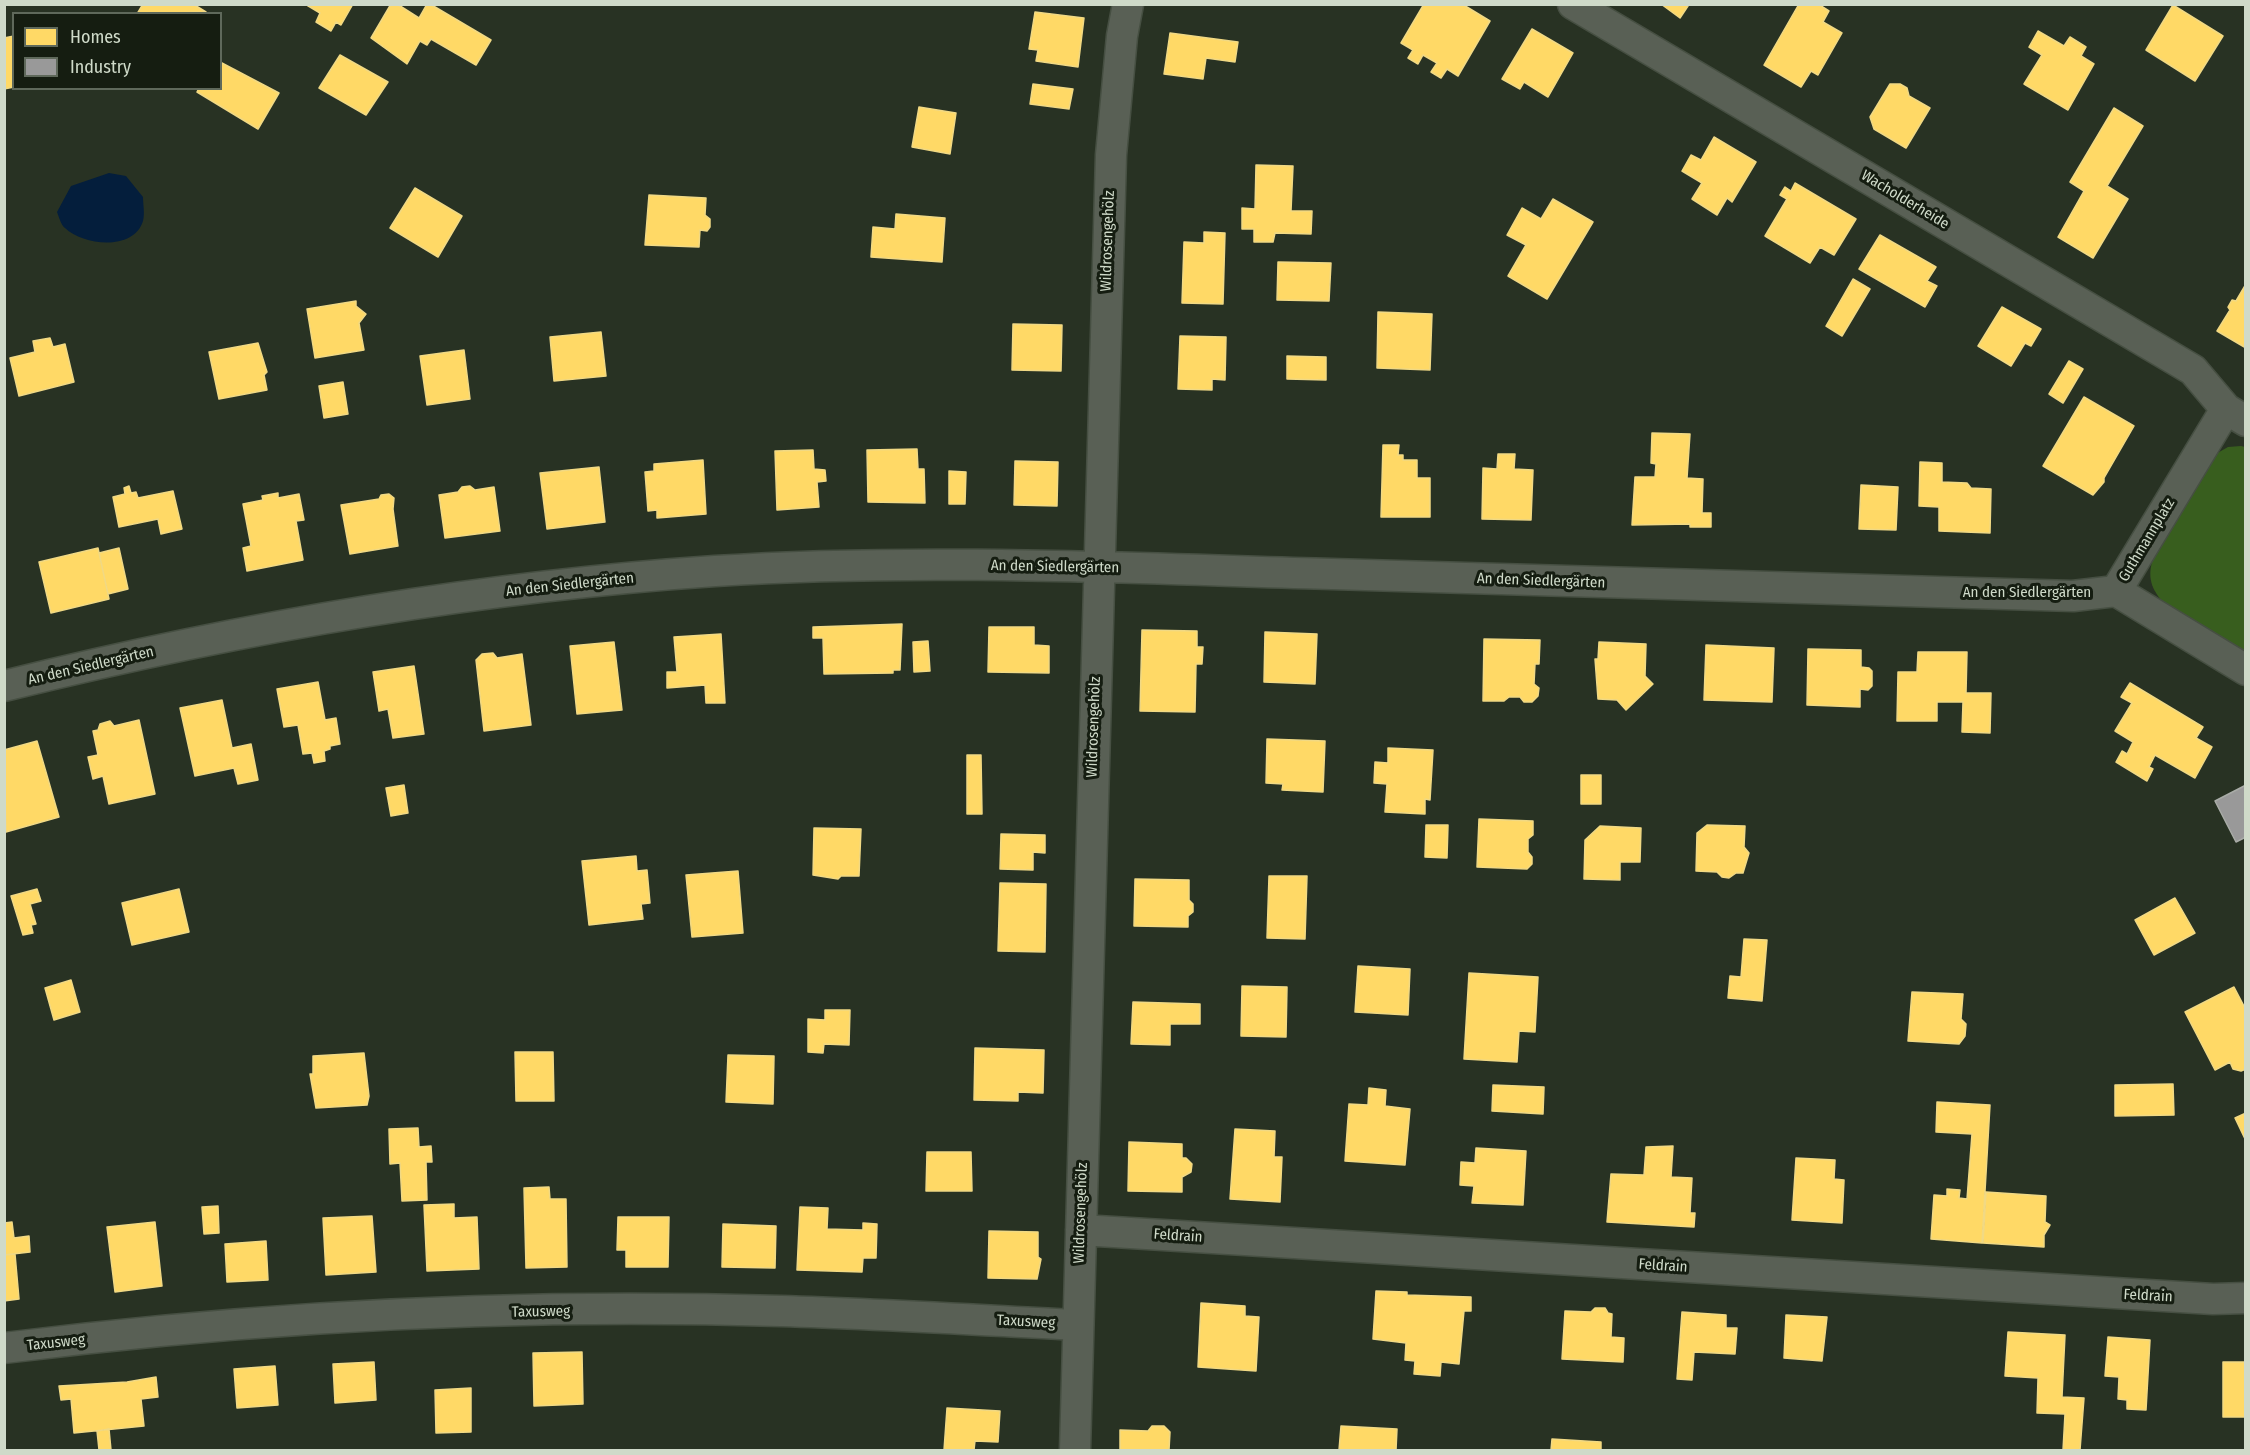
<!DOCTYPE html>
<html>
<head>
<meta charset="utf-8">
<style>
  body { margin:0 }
  #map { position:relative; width:2250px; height:1455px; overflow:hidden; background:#283223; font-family:"Fira Sans Condensed",sans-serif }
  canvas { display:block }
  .frame { position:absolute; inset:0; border:6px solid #cfdac9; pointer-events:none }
  .legend { position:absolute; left:12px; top:12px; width:210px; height:78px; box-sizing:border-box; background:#151d11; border:2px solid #5f695b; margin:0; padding:8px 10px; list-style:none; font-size:18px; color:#cfdac9 }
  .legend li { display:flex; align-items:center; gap:12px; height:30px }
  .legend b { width:30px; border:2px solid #5f695b }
</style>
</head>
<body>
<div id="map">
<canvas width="2250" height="1455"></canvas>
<div class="frame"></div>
<ul class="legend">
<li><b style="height:16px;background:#ffd966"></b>Homes</li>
<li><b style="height:16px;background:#999"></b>Industry</li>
</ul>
</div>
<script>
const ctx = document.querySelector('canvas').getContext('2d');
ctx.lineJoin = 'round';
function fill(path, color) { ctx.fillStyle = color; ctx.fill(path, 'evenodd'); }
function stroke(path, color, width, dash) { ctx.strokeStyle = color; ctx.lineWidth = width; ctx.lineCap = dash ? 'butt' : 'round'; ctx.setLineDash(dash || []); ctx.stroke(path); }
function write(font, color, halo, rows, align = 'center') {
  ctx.font = font + ' "Fira Sans Condensed",sans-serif'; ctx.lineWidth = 6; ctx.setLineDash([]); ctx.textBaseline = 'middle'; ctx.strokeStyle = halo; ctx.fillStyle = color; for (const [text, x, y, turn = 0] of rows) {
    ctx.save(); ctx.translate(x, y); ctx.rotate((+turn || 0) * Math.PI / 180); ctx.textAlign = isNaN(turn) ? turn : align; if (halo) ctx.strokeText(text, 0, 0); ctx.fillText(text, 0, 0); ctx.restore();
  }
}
fill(new Path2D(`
  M2241,446L2245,447V651L2163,602C2149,587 2147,573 2155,553L2214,455L2228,447Z`), '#385e1e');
fill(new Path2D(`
  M109,173L126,176L143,197C143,204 145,214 143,221C134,251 84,246 65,228C61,225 59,217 57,212L71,186Z`), '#041e3c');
const homes = new Path2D(`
  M143,4H193L206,12L137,14Z
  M305,4H353L341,25L336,22L331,31L316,22L320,13Z
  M391,4H397L419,18L427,4H430L491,40L476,65L431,39L427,45L420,41L407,64L371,38Z
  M1424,4H1462L1490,21L1458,76L1447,69L1441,78L1431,72L1437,63L1423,55L1418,64L1408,58L1413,50L1401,43Z
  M1661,4H1686L1688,6L1680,18Z
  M1799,4H1818L1829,11L1823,22L1842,33L1818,75L1811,71L1801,87L1764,65Z
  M2173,5L2223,36L2195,81L2146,50Z
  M1035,12L1084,18L1078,67L1036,61L1038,50L1029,49Z
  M1532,29L1573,53L1548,97L1524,82L1520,89L1502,79Z
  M2038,31L2064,46L2070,37L2086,47L2081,56L2094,64L2068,110L2024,84L2042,55L2029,47Z
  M1170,33L1238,42L1235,62L1206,58L1203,79L1164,74Z
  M14,36V87L4,89V38Z
  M340,55L388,82L366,115L319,88Z
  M220,62L279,93L258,129L197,92L199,88H220Z
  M1033,84L1073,89L1069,109L1030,104Z
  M1890,84H1900L1907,88L1909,96L1930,108L1906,148L1874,129L1870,117Z
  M919,107L956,113L950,154L912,147Z
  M2114,108L2143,126L2107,186L2128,199L2093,258L2058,237L2084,191L2070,182Z
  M1714,137L1756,162L1732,202L1727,198L1717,215L1692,199L1702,183L1682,171L1691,155L1701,160Z
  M1256,165L1293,166L1291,211H1312L1311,234L1275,233L1273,242H1254V229H1242V208L1255,209Z
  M1795,183L1856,219L1834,255L1820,247L1810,263L1765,236L1787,199L1780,195L1785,187L1791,191Z
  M415,188L462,216L438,257L390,228Z
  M649,195L706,198L705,215L710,219V227L707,231L700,230L699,247L645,245Z
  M1553,199L1593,222L1547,299L1508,276L1526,245L1507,235L1522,208L1541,219Z
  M896,214L945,218L942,262L871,257L873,227L895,229Z
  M1204,232L1225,233L1223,304L1182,303L1184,242L1204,243Z
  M1880,235L1936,267L1927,281L1937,286L1925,307L1859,269Z
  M1278,262L1331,263L1329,301L1277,300Z
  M1853,279L1870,289L1842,336L1826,326Z
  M2246,284V348L2217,331L2230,310L2228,307L2232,300L2236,301Z
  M356,301V306L366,314L359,323L364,350L315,358L307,309Z
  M2002,307L2041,329L2031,346L2025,343L2011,366L1978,346Z
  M1378,312L1432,314L1430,370L1377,368Z
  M1013,324L1062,325L1061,371L1012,370Z
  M601,332L606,376L554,381L550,337Z
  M1180,336L1226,337L1225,380L1212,379V390L1178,389Z
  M50,338L53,347L65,344L74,382L19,396L10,358L35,352L33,341Z
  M258,343L267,372L264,375L267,390L219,399L209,352Z
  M464,350L470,399L427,405L420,356Z
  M1287,356L1326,357V380L1287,379Z
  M2069,361L2083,369L2063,403L2049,394Z
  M343,382L348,414L324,418L319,386Z
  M2084,397L2134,426L2104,478V482L2093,495L2043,466Z
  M1652,433L1690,434L1687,478L1703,479L1702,513H1711V527H1690V524L1632,525L1635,477H1655L1656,464L1651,463Z
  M1383,445H1399L1398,455H1403V460H1417V478H1430V517H1381Z
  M917,449L918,469H924L925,503L868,502L867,450Z
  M813,450L814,469L825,470L826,481L817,482L819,507L777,510L775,451Z
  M1498,454H1515L1514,469L1533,470L1531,520L1482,519L1483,468L1497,469Z
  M703,460L706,514L657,518V510L648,511L645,472L654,471V464Z
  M1015,461L1058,462L1057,506L1014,505Z
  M1920,462L1942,463V482L1967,483L1971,488L1991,489L1990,533L1939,531V507L1919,506Z
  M599,467L605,522L547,529L540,473Z
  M949,471L966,472L965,504H949Z
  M1861,485L1898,487L1896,530L1859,529Z
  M129,486L131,493L136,492L138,498L173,491L182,529L161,534L158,519L119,527L113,497L125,494L124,488Z
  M470,486L475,490L494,487L500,531L445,538L439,495L458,492L462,487Z
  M278,493V498L299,494L304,520L296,521L303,560L247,571L243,548L251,546L243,504L263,500L262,496Z
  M389,494L394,498L393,509L398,546L350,554L341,505L379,499L381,495Z
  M98,548L109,599L51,613L39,562Z
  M119,548L128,589L108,594L99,553Z
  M902,624L900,670H893V673L824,674L823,638H813V627Z
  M989,627H1034V645L1049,646V673L988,672Z
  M1142,630L1197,631V647H1203L1202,664H1196L1195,712L1140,711Z
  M1265,632L1317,634L1315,684L1264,682Z
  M721,634L725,703H706L705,685L667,688V672H677L674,637Z
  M1484,639L1540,640L1539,664H1535L1534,684L1539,688L1538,696L1532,702H1524L1520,697H1509L1504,701H1483Z
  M928,641L930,671L914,672L913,642Z
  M614,642L622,710L577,714L570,646Z
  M1599,642L1646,644L1645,676L1653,684L1626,710L1617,700L1598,699L1595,659H1598Z
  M1706,645L1774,648L1772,702L1704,700Z
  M1808,649L1861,650V667L1869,668L1872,671V686L1868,690L1860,689V707L1807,705Z
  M1918,652H1967L1966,693H1991L1990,733L1962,732L1963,702H1937V721H1897L1898,672H1917Z
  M493,653L497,658L522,654L531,725L484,731L476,660L482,654Z
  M414,666L424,734L393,738L388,709L379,711L373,672Z
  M318,682L325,720L336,718L340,744L330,746V749L324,751L325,761L314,763L312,753L303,754L298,725L284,727L277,689Z
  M2130,683L2203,727L2196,738L2212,747L2195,778L2155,755L2149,767L2153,769L2147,781L2116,762L2122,751L2127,754L2133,742L2115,731L2132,703L2121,697Z
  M222,700L232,748L251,744L258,780L238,784L234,768L195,776L180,708Z
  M139,720L155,794L109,804L103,776L93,779L88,757L98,755L93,731L98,730L100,724L110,721L114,726Z
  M1267,739L1325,741L1323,792L1282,790L1283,784L1266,783Z
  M37,741L59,817L6,832L4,750Z
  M1388,748L1433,750L1430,800L1425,799V814L1385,812L1387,784L1374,783L1375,762L1388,763Z
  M967,755H981L982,814H967Z
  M1581,775H1601V804H1581Z
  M404,785L408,813L391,816L386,788Z
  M1479,819L1533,821V835L1528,839V852L1532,857V864L1527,869L1477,867Z
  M1426,825H1448L1447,858L1425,857Z
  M1707,825L1745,826L1744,847L1749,853L1743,873H1736L1729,878L1722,877L1717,872L1696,871L1697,833Z
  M1600,826L1641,828L1640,862H1620V880L1584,879L1585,840Z
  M814,828L861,829L859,876H841L838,879L813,875Z
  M1001,834L1045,835V853L1033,852V870L1000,869Z
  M636,856L637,871L647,870L650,903L641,904L643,919L589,925L582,861Z
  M738,871L743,933L692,937L686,875Z
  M1269,876H1307L1305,939L1267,938Z
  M1135,879L1189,880V900L1193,904V912L1188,916V927L1134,926Z
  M1000,883L1046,884L1045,952L998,951Z
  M37,889L41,901L30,904L36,924L31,925L33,933L23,935L11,896Z
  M179,889L189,932L132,945L122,903Z
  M2175,898L2195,933L2154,955L2135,920Z
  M1744,939L1767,940L1762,1001L1728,998L1730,976L1741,977Z
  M1358,966L1410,969L1408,1015L1355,1012Z
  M1469,973L1538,977L1535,1032L1519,1031L1517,1062L1464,1059Z
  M71,980L80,1012L54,1020L45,988Z
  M1242,986L1287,987L1286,1037L1241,1036Z
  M2234,987L2246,1010V1069L2241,1071L2233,1069L2230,1062L2215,1070L2185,1012Z
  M1912,992L1963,994L1961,1019L1966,1024L1965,1036L1959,1044L1908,1041Z
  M1133,1002L1200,1004V1024H1170V1045L1131,1044Z
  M825,1010H850L849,1045L824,1044L823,1053L808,1052V1019L825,1020Z
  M975,1048L1044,1050L1043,1093L1018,1092V1101L974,1100Z
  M515,1052H553L554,1101H516Z
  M364,1053L369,1096L367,1105L316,1108L310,1074H313V1056Z
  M728,1055L774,1056L773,1104L726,1102Z
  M2173,1084L2174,1115L2115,1116V1085Z
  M1493,1085L1544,1087L1543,1114L1492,1111Z
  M1369,1088L1386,1090L1385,1106L1410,1109L1405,1165L1345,1161L1349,1104L1368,1105Z
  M1937,1102L1990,1105L1982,1243L1931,1239L1934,1195L1947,1196V1189L1960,1190L1959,1198L1967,1199L1972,1134L1936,1132Z
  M2246,1113V1141L2235,1118Z
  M418,1128L419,1147L431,1146L432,1162H426L427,1200L402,1201L400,1163L390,1164L389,1129Z
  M1235,1129L1275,1131L1274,1157H1282L1280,1202L1230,1199Z
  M1129,1142L1182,1144V1158H1186L1192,1164L1191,1172L1182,1177V1192L1128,1191Z
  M1673,1146L1671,1177L1692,1178L1690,1213H1695L1694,1227L1607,1222L1611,1174L1644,1175L1646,1147Z
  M1476,1148L1526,1151L1523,1205L1472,1203L1474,1186L1460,1185L1461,1162L1475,1163Z
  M927,1152H971L972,1191H926Z
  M1796,1158L1835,1160L1834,1179L1844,1180L1842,1223L1792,1220Z
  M549,1187L550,1199H566L567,1267L526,1268L524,1188Z
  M1986,1192L2046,1196L2045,1222L2050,1225L2044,1235V1247L1983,1243Z
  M454,1204V1218L477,1217L479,1269L427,1271L424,1205Z
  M218,1206L219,1233L204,1234L202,1207Z
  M800,1207L828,1208L827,1229L863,1230V1223L877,1224L876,1258H863L862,1272L797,1270Z
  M372,1216L376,1272L326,1275L323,1218Z
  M618,1217H669L668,1267H626V1250H617Z
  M12,1222L14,1238L29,1236L30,1252L4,1255V1223Z
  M155,1222L162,1286L115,1292L107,1227Z
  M723,1224L776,1226L775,1268L722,1267Z
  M989,1231L1038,1232V1257L1041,1259L1037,1279L988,1278Z
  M266,1241L268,1280L227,1282L225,1244Z
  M15,1254L19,1299L4,1301V1255Z
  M1376,1291L1407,1292V1295L1471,1297V1311H1464L1459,1364L1441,1362L1440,1376L1414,1374L1415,1361L1405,1360L1406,1343L1373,1339Z
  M1201,1303L1245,1306V1316L1259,1317L1256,1371L1198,1367Z
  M1595,1308H1605L1608,1313L1612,1314L1611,1337L1624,1338L1623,1362L1562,1359L1565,1311L1591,1312Z
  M1682,1312L1726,1315V1328H1737L1735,1354L1694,1352L1692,1380L1677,1379Z
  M1786,1315L1827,1317L1822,1361L1784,1358Z
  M2008,1332L2065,1335L2062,1397L2084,1398L2080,1450H2063L2065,1414L2037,1413L2038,1378L2005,1376Z
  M2108,1337L2150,1340L2146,1410L2127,1409V1400L2118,1399L2119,1377L2105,1376Z
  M582,1352L583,1404L534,1406L533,1353Z
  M374,1362L376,1400L335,1403L333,1364Z
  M2223,1362H2246V1417H2223Z
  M275,1366L278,1405L237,1408L234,1369Z
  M156,1377L158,1397L141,1399L144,1426L74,1433L71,1399L61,1400L59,1386L127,1382Z
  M471,1388V1432L436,1433L435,1390Z
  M947,1408L1000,1411L998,1442L975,1441L974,1450H944Z
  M1152,1426H1164L1170,1432L1169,1450H1120V1430L1148,1431Z
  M1341,1426L1397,1429L1396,1450H1339Z
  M109,1429L111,1450H99L97,1431Z
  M1552,1439L1601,1442V1450H1551Z`);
fill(homes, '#ffd966');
stroke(homes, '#f1d984', 1.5);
const industry = new Path2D(`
  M2246,785V837L2236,842L2215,801Z`);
fill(industry, '#999');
stroke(industry, '#a9aca7', 1.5);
const minor = new Path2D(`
  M1573,4L2193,370L2226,409
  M2246,421L2226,409L2116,591L2246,670
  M4,686C238,628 475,587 715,571C920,558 1126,568 1332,574C1579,582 1826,588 2073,596L2116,591
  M1081,1230L2213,1299L2246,1298
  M4,1348C261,1316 523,1303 781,1311C880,1314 979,1320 1078,1325
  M1075,1450L1111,155L1122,36L1128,4`);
stroke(minor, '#464f42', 33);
stroke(minor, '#596055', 30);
write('15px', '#cfdac9', '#151d11', [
  ["Wacholderheide",1905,200,31],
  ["Wildrosengehölz",1108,241,-88],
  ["Guthmannplatz",2147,540,-59],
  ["An den Siedlergärten",1055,567,1],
  ["An den Siedlergärten",1541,581,2],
  ["An den Siedlergärten",570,585,-6],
  ["An den Siedlergärten",2027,593],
  ["An den Siedlergärten",91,666,-13],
  ["Wildrosengehölz",1094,727,-88],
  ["Wildrosengehölz",1081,1213,-88],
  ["Feldrain",1178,1236,4],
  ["Feldrain",1663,1266,4],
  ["Feldrain",2148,1296,3],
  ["Taxusweg",541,1312,-1],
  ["Taxusweg",1026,1322,3],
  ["Taxusweg",56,1343,-6]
]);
</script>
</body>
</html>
